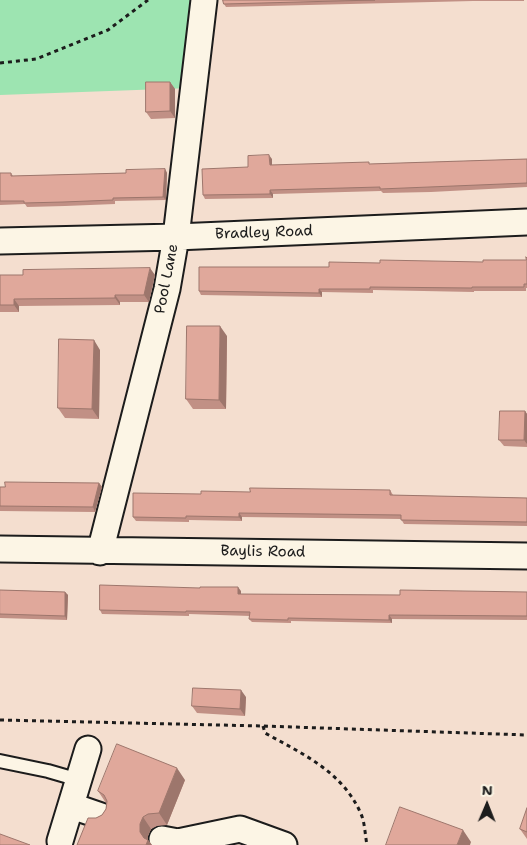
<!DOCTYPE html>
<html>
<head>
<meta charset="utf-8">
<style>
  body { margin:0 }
  #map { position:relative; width:527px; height:845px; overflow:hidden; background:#f4decf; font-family:"Shantell Sans",sans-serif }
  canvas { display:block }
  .north { position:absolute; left:462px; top:780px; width:50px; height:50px; -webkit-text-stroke:4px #fcf5e5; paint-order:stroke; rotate:1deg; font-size:14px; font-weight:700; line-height:20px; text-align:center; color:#1c1c1c }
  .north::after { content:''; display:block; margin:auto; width:18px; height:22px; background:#1c1c1c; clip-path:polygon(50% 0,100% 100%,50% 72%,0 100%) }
</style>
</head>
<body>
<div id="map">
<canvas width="527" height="845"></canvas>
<div class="north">N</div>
</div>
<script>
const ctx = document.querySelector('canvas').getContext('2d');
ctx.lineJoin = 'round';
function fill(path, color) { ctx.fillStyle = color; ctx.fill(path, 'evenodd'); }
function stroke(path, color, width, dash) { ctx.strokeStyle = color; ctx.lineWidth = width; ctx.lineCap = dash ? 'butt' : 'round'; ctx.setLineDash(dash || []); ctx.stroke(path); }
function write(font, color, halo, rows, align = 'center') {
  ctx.font = font + ' "Shantell Sans",sans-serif'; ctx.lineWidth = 4.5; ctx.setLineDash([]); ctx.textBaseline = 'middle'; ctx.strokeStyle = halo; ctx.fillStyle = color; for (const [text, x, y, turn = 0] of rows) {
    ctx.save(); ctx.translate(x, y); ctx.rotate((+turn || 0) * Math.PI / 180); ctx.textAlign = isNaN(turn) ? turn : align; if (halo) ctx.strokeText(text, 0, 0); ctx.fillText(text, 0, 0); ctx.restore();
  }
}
fill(new Path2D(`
  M0,0H204L191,88L0,95Z`), '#9de4b1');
const service = new Path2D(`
  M0,761L48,771L79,780`);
const minor = new Path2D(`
  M0,241L176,237L527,222
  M0,549L527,556
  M100,552L167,289L176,237L204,0
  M72,806L101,816
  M162,839L178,842L240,829L284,845
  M60,841L88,749`);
stroke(service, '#1c1c1c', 16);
stroke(minor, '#1c1c1c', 29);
stroke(new Path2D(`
  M0,63L36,59L108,30L148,0
  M0,720L263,726L527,735
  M263,726L265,733C303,754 343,772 361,814C365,823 365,835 367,845`), '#1c1c1c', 3, [4, 4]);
stroke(service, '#fcf5e5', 12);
stroke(minor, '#fcf5e5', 25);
fill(new Path2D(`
  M223,0H524V1H473L226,7L224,4Z
  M170,82L175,89V118L151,119L146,112Z
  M272,159V165L370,164L527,159V187L431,192L383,193L381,191L273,194V198L205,199L203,195L248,167Z
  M165,169L167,173L166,200L115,201V204L65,206L27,207L25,204L0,205V173H11L13,176L126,173Z
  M527,258V288H526V291H474V292L373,290V293L322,292V297L201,295L199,291L329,267L380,263L483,262L526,260Z
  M0,275H155L149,302H120V305L19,306V312H0Z
  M227,336L226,409H193L186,399Z
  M100,350L99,419L65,418L58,408Z
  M525,411L527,414V447L504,446L499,440Z
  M99,483L102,487L95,512L0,511V487Z
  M390,490L393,495L527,498V526L404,524L401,519L242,517V521L189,520V522L136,521L133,517L201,494L250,492Z
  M0,590L65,592L68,595L67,620L0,618Z
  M241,591V594L400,595L527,592V620L392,619V623L291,621V623L252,622L249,619L250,616L189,614V616L102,614L100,610Z
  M246,697L245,716L197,713L192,706Z
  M185,780L167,825L157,826L151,829L148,836V840L152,845H77L96,818L102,815L106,809V803L98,791Z
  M527,808V839L520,829Z`), '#c19085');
fill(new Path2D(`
  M170,82L175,89V118L170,111Z
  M269,155L272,159V169L270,165Z
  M165,169L167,173L166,200L163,197Z
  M270,190L273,194V198L270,194Z
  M150,268L155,275L149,302L144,295Z
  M319,289L322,292V297L319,293Z
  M115,295L120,302V305L115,298Z
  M14,299L19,306V312L14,305Z
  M220,326L227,336L226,409L219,400Z
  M94,340L100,350L99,419L92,409Z
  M525,411L527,414V444L524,440Z
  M99,483L102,487L95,512L93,507Z
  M239,513L242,517V521L239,517Z
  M238,587L241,591V597L238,594Z
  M65,592L68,595L67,620L65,616Z
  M389,615L392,619V623L389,620Z
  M241,690L246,697L245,716L240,709Z
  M177,768L185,780L167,825L159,813Z
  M143,817L151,829L148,836V840L152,845H146L140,832V824Z
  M463,830L471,842L470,845H457Z`), '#9d766c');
const building = new Path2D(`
  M223,0H375L224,4Z
  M146,82H170V111L146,112Z
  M269,155L270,165L369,162V164L400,163L527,159V183L380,189V187L270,190V194L203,195L202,169L248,167V156Z
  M165,169L163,197L113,198V200L63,202L24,203V201H0V173H11V176L126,173V170Z
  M526,257L527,258V284H524V287H472V288L370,287V289H319V293L199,291V267H329V262L380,263V260L483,262V260H526Z
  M150,268L144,295H115V298L14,299V305H0V275H23V270Z
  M187,326H220L219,400L186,399Z
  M59,339L94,340L92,409L58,408Z
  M500,411H525L524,440H499Z
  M5,482L99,483L93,507L0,506V487H5Z
  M250,488L390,490V495L527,498V522L401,520V515L239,513V517L186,516V518L133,517V493L201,494V491L250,492Z
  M100,585L200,588V587H238V594L400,595V590L527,592V616L389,615V620L288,618V620L249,619L250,612L186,611V612L100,610Z
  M0,590L65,592V616L0,614Z
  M193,688L241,690L240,709L192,706Z
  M117,744L177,768L159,813L148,814L143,817L140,824V832L144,838L148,840L146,845H77L88,818H96L102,815L106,809L107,801L104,795L98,791Z
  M400,807L463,830L457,845H386Z
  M527,808V832L520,829Z
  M0,834L30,845H0Z`);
fill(building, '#e0a89b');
stroke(building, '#9d766c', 1);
write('15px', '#1c1c1c', '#fcf5e5', [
  ["Bradley Road",264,233,-2],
  ["Pool Lane",167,279,-79],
  ["Baylis Road",263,552,1]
]);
</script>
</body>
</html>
